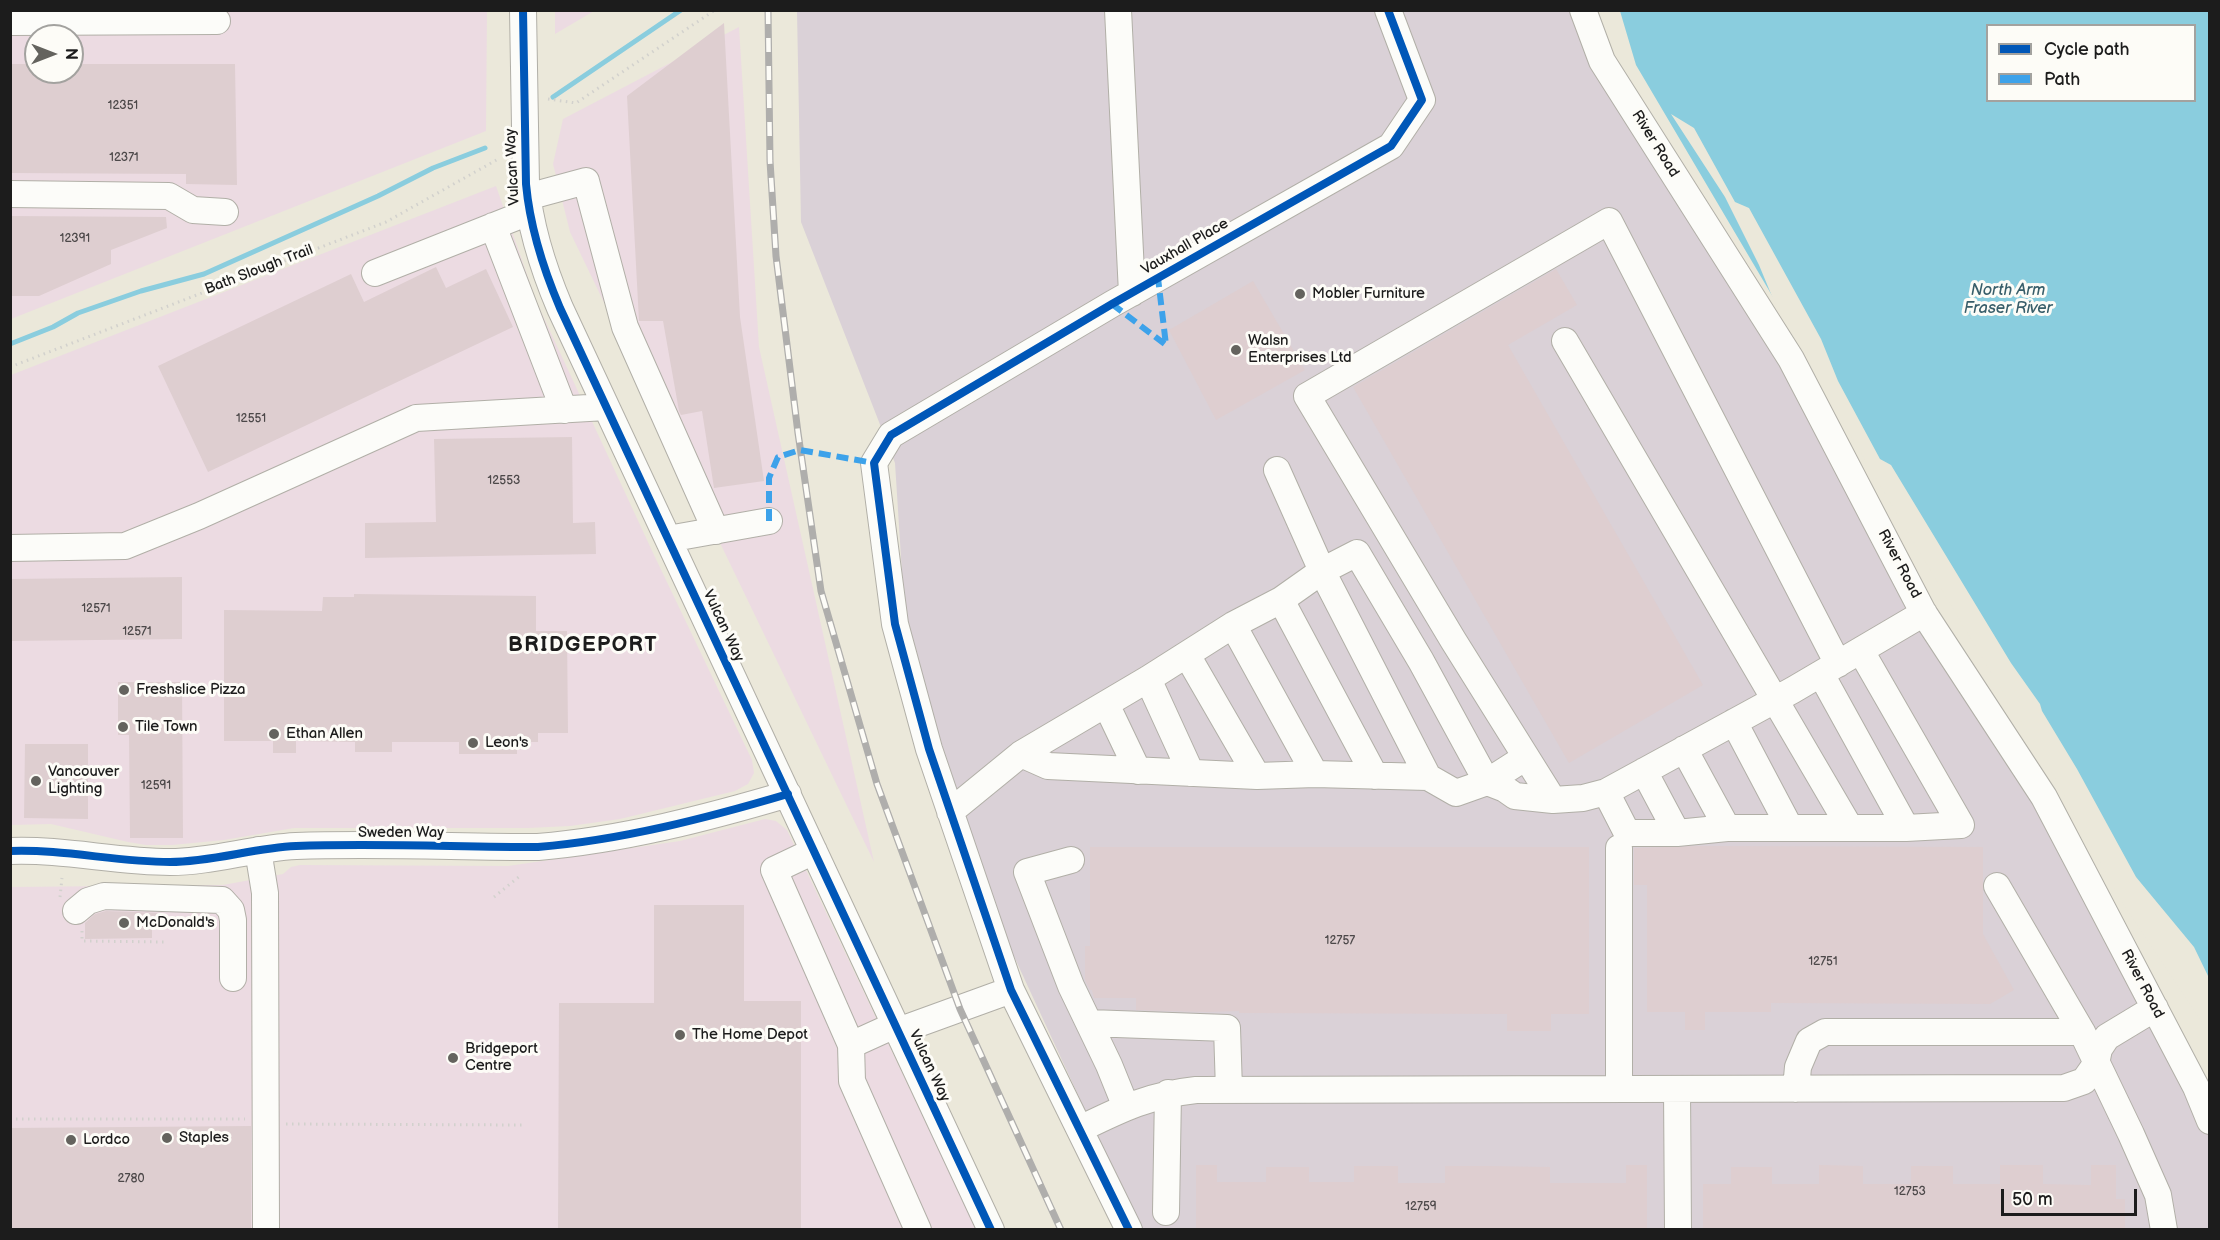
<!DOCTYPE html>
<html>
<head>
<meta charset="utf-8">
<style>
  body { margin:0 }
  #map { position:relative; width:2220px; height:1240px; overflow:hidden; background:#ebe8da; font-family:"Balsamiq Sans",sans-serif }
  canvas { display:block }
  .frame { position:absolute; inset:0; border:12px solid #1c1c1c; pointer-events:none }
  .legend { position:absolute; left:1986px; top:24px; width:210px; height:78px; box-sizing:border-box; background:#fdfcf7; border:2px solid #a3a29f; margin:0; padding:8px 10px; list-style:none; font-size:18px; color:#1c1c1c }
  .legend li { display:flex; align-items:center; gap:12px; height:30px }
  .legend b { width:30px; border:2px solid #a3a29f }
  .north { position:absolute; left:24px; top:24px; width:60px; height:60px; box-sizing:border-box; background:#fdfcf7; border:2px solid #a3a29f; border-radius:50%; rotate:90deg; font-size:16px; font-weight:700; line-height:24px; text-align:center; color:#1c1c1c }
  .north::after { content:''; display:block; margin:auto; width:21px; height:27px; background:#64635e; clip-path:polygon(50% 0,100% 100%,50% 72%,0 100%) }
  .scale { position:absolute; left:2001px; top:1189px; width:136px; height:27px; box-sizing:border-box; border:3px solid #1c1c1c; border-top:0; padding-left:8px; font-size:18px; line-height:21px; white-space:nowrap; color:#1c1c1c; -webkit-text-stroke:4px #fdfcf7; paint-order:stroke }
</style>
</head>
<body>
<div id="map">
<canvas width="2220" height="1240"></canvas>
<div class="frame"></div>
<ul class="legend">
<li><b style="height:8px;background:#0057b8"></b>Cycle path</li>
<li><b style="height:8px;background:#3da2ea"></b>Path</li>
</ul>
<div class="north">N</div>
<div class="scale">50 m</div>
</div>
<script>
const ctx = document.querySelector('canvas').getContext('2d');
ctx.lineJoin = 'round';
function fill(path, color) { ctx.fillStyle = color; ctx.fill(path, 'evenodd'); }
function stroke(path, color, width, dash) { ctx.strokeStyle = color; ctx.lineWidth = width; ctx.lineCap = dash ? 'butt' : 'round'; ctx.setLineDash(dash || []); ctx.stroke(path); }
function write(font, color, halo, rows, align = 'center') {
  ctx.font = font + ' "Balsamiq Sans",sans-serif'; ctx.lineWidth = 6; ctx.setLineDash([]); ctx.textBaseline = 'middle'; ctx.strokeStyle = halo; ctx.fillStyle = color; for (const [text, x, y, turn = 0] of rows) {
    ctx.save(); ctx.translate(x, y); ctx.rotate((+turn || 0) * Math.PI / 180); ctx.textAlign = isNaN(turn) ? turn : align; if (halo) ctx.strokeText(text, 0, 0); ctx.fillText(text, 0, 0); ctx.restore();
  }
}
fill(new Path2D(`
  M11,11H487L486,131L11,319ZM36,36H72V72H36Z
  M555,11V10L594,11L555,34Z
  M739,27L759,347L874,862L570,232L553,164L563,119Z
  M496,186L537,303L654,555L752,760L754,773L748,784L735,791L620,819L570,826L528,828H294L224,840L172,845H146L128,842L51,824L11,825V375Z
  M765,819L776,821L787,830L976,1229H11L10,887L223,885L283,874L291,867L300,865L508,866L680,841Z`), '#ecdbe2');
fill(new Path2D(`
  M797,11H1583L1997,723L2209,1121V1229H1140L1012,952L962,824L905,620L895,463L801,222Z`), '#dad1d7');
fill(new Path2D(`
  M1620,11H2209V1031L2051,763L1996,675L1636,65ZM1988,26H2194V100H1988Z`), '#8acdde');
fill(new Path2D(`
  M1671,114L1694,128L1735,202L1749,208L1821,339L1838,381L1880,459L1891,465L2011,663L2040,704L2042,711L2077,769L2136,877L2194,947L2209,978L2210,1034L2122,902L2048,765L1993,676L1781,318L1759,265L1725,197Z`), '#ebe8da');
stroke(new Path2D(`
  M553,97L681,10
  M10,344L53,327L78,313L141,291L204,274L378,196L433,168L485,148`), '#8acdde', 5);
fill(new Path2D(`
  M724,23L740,317L764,481L714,488L702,411L681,415L679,411L663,321H639L627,96Z
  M10,64H36V72H72V64H235L237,185L186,184V174L10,173Z
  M10,216L166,217L167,228L111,250V264L39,296H10Z
  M436,267L446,288L486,269L513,327L208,472L158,366L351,274L364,302Z
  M1556,269L1577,305L1508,345L1703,685L1569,763L1353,387Z
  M1253,281L1305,370L1216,420L1169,330Z
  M572,437L573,523L595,522L596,554L365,558V523L436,522L434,439Z
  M182,577V639L10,641V579Z
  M354,594L536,596V631H567L568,733H538V742H517V754H459V742H392V752H355V742L296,741V753H273V741H224V610L322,611L323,597H354Z
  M118,682H182L183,838H130L129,735H118Z
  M25,744H88V819L24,818Z
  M1698,846L1983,847V934L2014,990L1990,1004L1771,1003V1012H1705V1030H1685V1012H1647V885H1634V848Z
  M1090,847H1589V1014H1551V1031H1507V1014L1239,1013V1011L1208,1012L1136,1010V998H1094L1092,990H1090L1085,980V946H1090Z
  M654,905H744V1001H801V1230H558L559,1003H654Z
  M106,911L164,913V927H152V938L85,939V923L95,914Z
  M251,1126V1230H10V1128Z
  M1196,1165H1217V1182H1266V1167H1309V1182H1354V1166H1398V1183H1445V1166H1488L1550,1167V1183H1626V1165H1647V1230H1196Z
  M1819,1165L1863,1166V1184H1911V1166H1953V1184H2000V1165H2043V1184L2091,1185V1165H2116V1199H2125V1230H1703V1184H1731V1167H1772V1184H1819Z`), '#deced0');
const minor = new Path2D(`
  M523,10L526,184C530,228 543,268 560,308L991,1230
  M1118,10L1132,293
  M1583,10L1602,61L1791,359L1923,612L2044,797L2196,1087L2210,1121
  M10,22L217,21
  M10,194L169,196L193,210L225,212
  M527,197L586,181L625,327L716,531
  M493,226L564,410
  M375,273L529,212
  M1565,341L1850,828H1906L1961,825L1861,651
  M1277,470L1322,571L1428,777L1456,793L1487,782L1526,757
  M668,539L769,521
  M10,548L125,546L199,516L416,418L606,407
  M1281,600L1375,776
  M1233,625L1315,774
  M1187,655L1257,776
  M1821,674L1906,828
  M1148,679L1191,773
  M1106,704L1138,771
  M1734,722L1790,828
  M1684,749L1727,828
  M1021,754L1048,766L1257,776L1315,774L1428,777
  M1644,771L1677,833L1727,828H1850
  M1606,792L1627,833H1677
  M1553,800L1453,640L1307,396L1609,221L1838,664
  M950,812L1021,754L1148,679L1233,625L1281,600L1322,571L1357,553L1421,661L1487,782L1505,789L1515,796L1553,800L1583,798L1606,792L1793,690L1924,613
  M1619,848V1088
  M258,850L265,893L266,1230
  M10,851C64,849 116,862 170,862C212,862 253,848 296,846C376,843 458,847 538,847C622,840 707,818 788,794
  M814,851L774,870L851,1045L852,1081L918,1230
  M1071,860L1027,872L1071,986L1109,1065L1126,1107
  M1997,886L2082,1032L2131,1134L2158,1195L2164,1230
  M76,911L88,901L104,896L222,900L231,910L233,920V978
  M1089,1023L1227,1028L1229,1090
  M898,1031L1011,990
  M851,1045L895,1025
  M1677,1089L1678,1230
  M1796,1089L1798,1067L1809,1041L1825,1032H2082
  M1080,1129C1121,1109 1149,1095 1196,1090L2064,1088L2084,1081L2096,1064L2099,1049L2107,1037L2155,1008
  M1166,1212L1168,1093
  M1129,1230L1011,990L929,749L895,624L874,463L891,435L1112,304L1391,146L1422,100L1388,10`);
stroke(minor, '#b1afa7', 28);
stroke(new Path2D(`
  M548,99L576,103L715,10
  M10,367L386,222L500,158
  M60,897L62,878
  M494,897L520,876
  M82,931V941L166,942
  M10,1119H245
  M286,1124L525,1125`), '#d2d1cd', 3, [1.5, 4.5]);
stroke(minor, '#fcfcf9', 26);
const rail = new Path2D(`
  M768,10L770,161L776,256L798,433L821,591L877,784L960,1009L1061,1230`);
stroke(rail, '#afaeac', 7);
stroke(rail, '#fdfcf7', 4.5, [14]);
stroke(new Path2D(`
  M1112,304L1166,345L1158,278
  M769,521V478L778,457L800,450L874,463`), '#3da2ea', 6, [12, 6]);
stroke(new Path2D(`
  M523,10L526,184C530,228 543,268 560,308L991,1230
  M10,851C64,849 116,862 170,862C212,862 253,848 296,846C376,843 458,847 538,847C622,840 707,818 788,794
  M1129,1230L1011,990L929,749L895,624L874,463L891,435L1112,304L1391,146L1422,100L1388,10`), '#0057b8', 8);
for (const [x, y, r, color] of [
  [1300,294,6,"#64635e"],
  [1236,350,6,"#64635e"],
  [124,690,6,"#64635e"],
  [123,727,6,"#64635e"],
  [274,734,6,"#64635e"],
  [473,743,6,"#64635e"],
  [36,781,6,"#64635e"],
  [124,923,6,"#64635e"],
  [680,1035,6,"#64635e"],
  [453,1058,6,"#64635e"],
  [167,1138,6,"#64635e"],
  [71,1140,6,"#64635e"]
]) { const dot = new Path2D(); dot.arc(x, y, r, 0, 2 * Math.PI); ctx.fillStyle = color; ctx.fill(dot); stroke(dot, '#fdfcf7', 2); }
write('12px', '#4c4849', null, [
  ["12351",123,106],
  ["12371",124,158],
  ["12391",75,239],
  ["12551",251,419],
  ["12553",504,481],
  ["12571",96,609],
  ["12571",137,632],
  ["12591",156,786],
  ["12757",1340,941],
  ["12751",1823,962],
  ["2780",131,1179],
  ["12753",1910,1192],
  ["12759",1421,1207]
]);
write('15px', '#1c1c1c', '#fdfcf7', [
  ["River Road",1655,144,58],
  ["Vulcan Way",513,167,-93],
  ["Vauxhall Place",1185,247,-30],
  ["Bath Slough Trail",259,270,-21],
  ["River Road",1899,564,62],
  ["Vulcan Way",723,626,65],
  ["Sweden Way",401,833],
  ["River Road",2142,984,62],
  ["Vulcan Way",929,1066,65]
]);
write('15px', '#1c1c1c', '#fdfcf7', [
  ["Mobler Furniture",1312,294],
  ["Walsn",1248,341],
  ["Enterprises Ltd",1248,358],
  ["Freshslice Pizza",136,690],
  ["Tile Town",135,727],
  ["Ethan Allen",286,734],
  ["Leon's",485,743],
  ["Vancouver",48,772],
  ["Lighting",48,789],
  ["McDonald's",136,923],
  ["The Home Depot",692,1035],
  ["Bridgeport",465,1049],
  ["Centre",465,1066],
  ["Staples",179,1138],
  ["Lordco",83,1140]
], 'left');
write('italic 16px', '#385e6a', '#fdfcf7', [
  ["North Arm",2008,291],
  ["Fraser River",2008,309]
]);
ctx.letterSpacing = '1.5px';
write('bold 21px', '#1c1c1c', '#fdfcf7', [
  ["BRIDGEPORT",583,646]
]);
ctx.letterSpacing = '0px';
</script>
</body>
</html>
